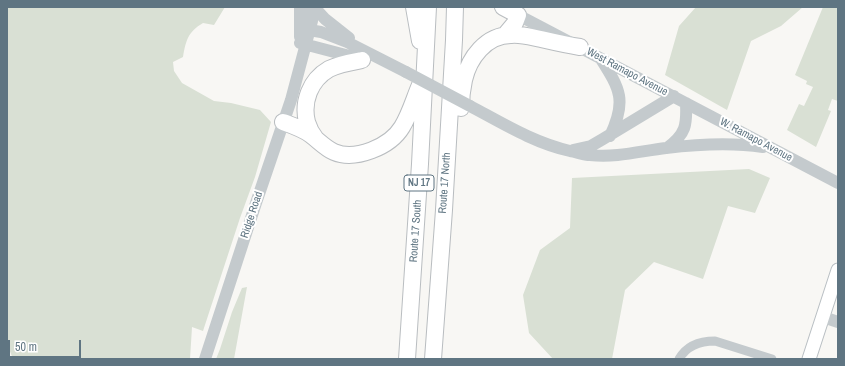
<!DOCTYPE html>
<html>
<head>
<meta charset="utf-8">
<style>
  body { margin:0 }
  #map { position:relative; width:845px; height:366px; overflow:hidden; background:#f8f7f4; font-family:"Archivo Narrow",sans-serif }
  canvas { display:block }
  .frame { position:absolute; inset:0; border:8px solid #5f7582; pointer-events:none }
  .scale { position:absolute; left:8px; top:340px; width:73px; height:18px; box-sizing:border-box; border:2px solid #5f7582; border-top:0; padding-left:5px; font-size:12px; line-height:14px; white-space:nowrap; color:#5f7582; -webkit-text-stroke:3px #fff; paint-order:stroke }
</style>
</head>
<body>
<div id="map">
<canvas width="845" height="366"></canvas>
<div class="frame"></div>
<div class="scale">50 m</div>
</div>
<script>
const ctx = document.querySelector('canvas').getContext('2d');
ctx.lineJoin = 'round';
function fill(path, color) { ctx.fillStyle = color; ctx.fill(path, 'evenodd'); }
function stroke(path, color, width, dash) { ctx.strokeStyle = color; ctx.lineWidth = width; ctx.lineCap = dash ? 'butt' : 'round'; ctx.setLineDash(dash || []); ctx.stroke(path); }
function write(font, color, halo, rows, align = 'center') {
  ctx.font = font + ' "Archivo Narrow",sans-serif'; ctx.lineWidth = 4; ctx.setLineDash([]); ctx.textBaseline = 'middle'; ctx.strokeStyle = halo; ctx.fillStyle = color; for (const [text, x, y, turn = 0] of rows) {
    ctx.save(); ctx.translate(x, y); ctx.rotate((+turn || 0) * Math.PI / 180); ctx.textAlign = isNaN(turn) ? turn : align; if (halo) ctx.strokeText(text, 0, 0); ctx.fillText(text, 0, 0); ctx.restore();
  }
}
fill(new Path2D(`
  M7,7H225L214,25L203,23C188,32 186,40 183,57L173,62L174,71L182,83L214,101L231,103L260,110L271,122L255,177L240,218L203,331L192,327L190,359H13L7,344Z
  M696,7H803L781,26L751,41L727,110L665,75L679,26Z
  M823,7H838V101L832,99L828,110L831,111L816,147L787,130L799,104L804,106L813,87L806,84L807,81L795,75Z
  M749,169L770,178L755,213L728,206L703,279L654,262L625,290L612,359H553L529,333L523,295L540,250L570,228L572,178Z
  M247,287L234,359H216L220,349L232,312L242,288Z`), '#d9e0d4');
const secondary = new Path2D(`
  M809,359L838,270`);
const trunk = new Path2D(`
  M414,7L420,41
  M503,7L518,15L515,23L505,35
  M461,108C461,99 462,89 464,80C469,58 486,35 511,35C521,34 531,37 541,39C554,42 567,45 580,47
  M283,122C294,126 303,129 311,135C319,141 325,148 334,152C355,161 390,147 402,127C410,114 414,99 420,85
  M316,139C312,134 309,129 307,122C302,102 310,80 329,69C339,64 351,62 362,60
  M407,359L420,164L428,7
  M433,359L444,210L454,40L455,7`);
stroke(secondary, '#b9bfc3', 15);
stroke(trunk, '#b9bdc0', 18);
stroke(new Path2D(`
  M679,359C687,345 700,341 715,341L772,359`), '#c4cacd', 9);
stroke(new Path2D(`
  M314,7L325,19L349,38
  M518,15L838,183
  M300,30L315,31L321,32L347,42L406,72
  M300,37V7
  M300,43L361,59
  M601,59C620,89 627,101 610,136
  M470,106C502,123 534,143 570,151C577,152 583,155 590,155C616,158 641,151 666,148C699,144 730,142 763,147
  M667,148C686,134 687,125 686,103
  M573,150L591,146L603,139L674,96
  M823,317L838,322
  M205,359L256,203L291,100L312,21V7`), '#c4cacd', 12);
stroke(secondary, '#fff', 13);
stroke(trunk, '#fff', 16);
stroke(new Path2D(`
  M406,72L470,106`), '#c4cacd', 12);
for (const [x, y, w] of [
  [419,183,30]
]) { const box = new Path2D(); box.roundRect(x - w / 2, y - 8, w, 16, 3); ctx.fillStyle = '#fff'; ctx.fill(box); stroke(box, '#5f7582', 1); }
write('bold 10px', '#5f7582', null, [
  ["NJ 17",419,183]
]);
write('11px', '#5f7582', '#fff', [
  ["West Ramapo Avenue",627,72,28],
  ["W. Ramapo Avenue",756,140,28],
  ["Route 17 North",445,183,-86],
  ["Ridge Road",252,215,-72],
  ["Route 17 South",416,231,-86]
]);
</script>
</body>
</html>
